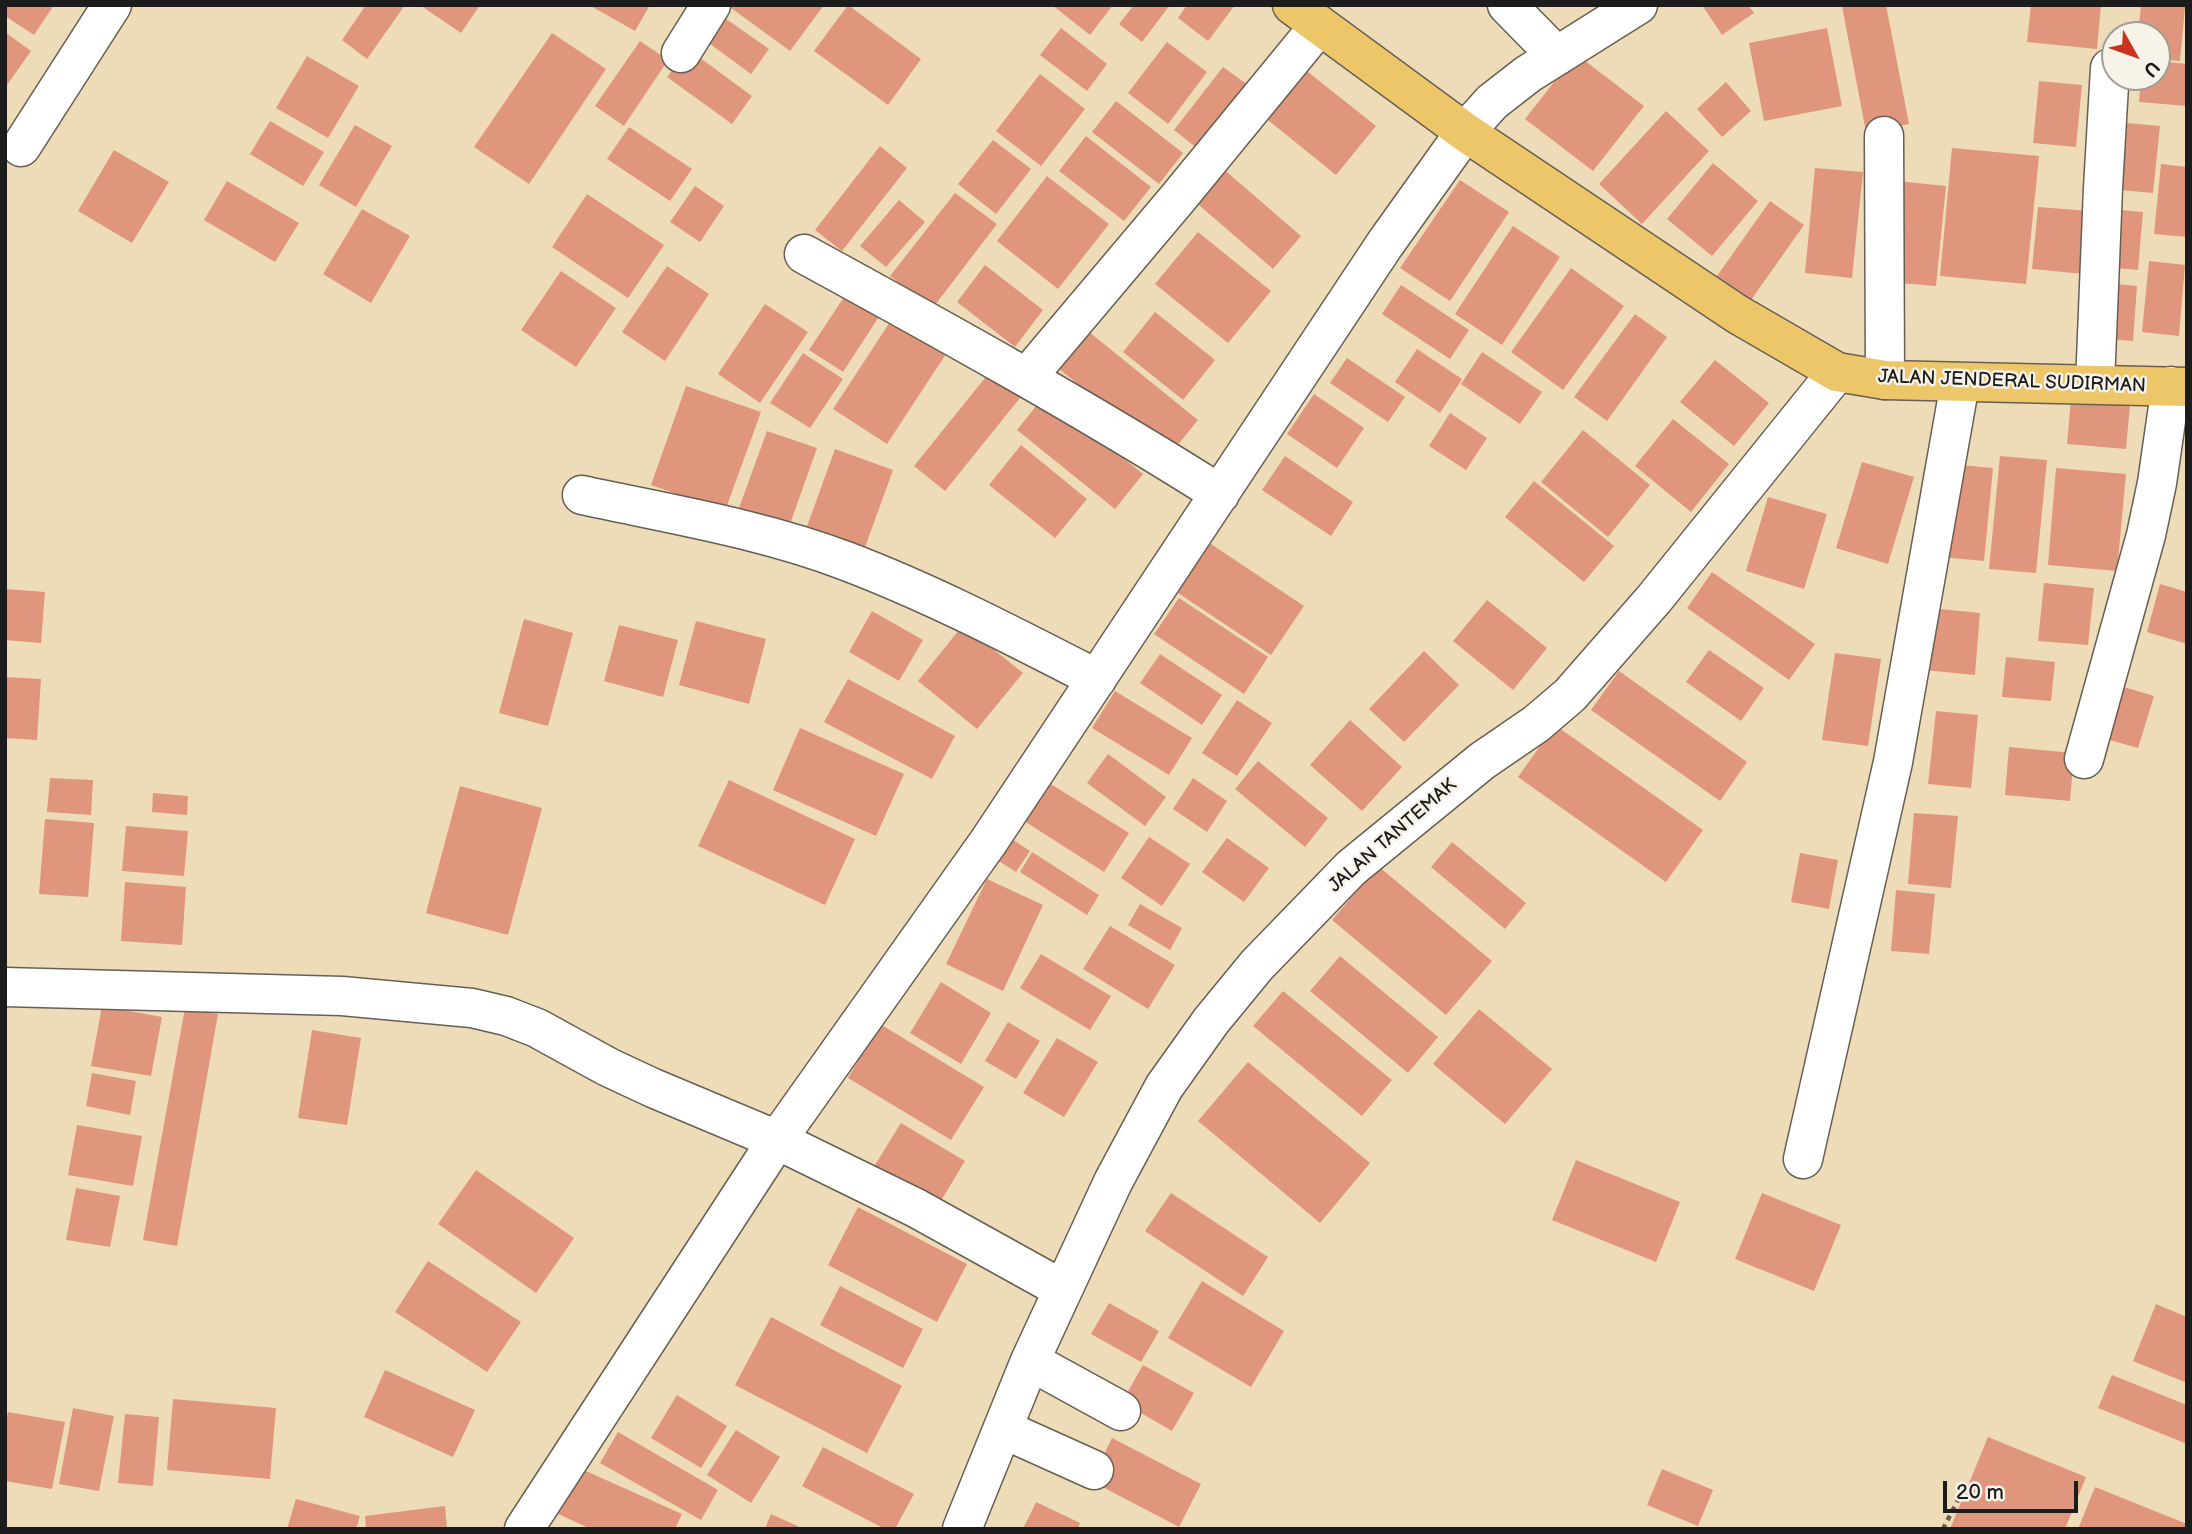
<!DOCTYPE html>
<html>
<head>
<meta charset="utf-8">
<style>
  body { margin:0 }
  #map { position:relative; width:2192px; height:1534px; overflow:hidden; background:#eedcb9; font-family:"Balsamiq Sans",sans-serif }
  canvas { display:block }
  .frame { position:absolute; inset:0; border:7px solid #1c1c1c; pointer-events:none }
  .north { position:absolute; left:2101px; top:21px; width:70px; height:70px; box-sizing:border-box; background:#f7f3e8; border:2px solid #9f9d96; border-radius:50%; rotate:130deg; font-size:19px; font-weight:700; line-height:28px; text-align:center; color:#1c1c1c }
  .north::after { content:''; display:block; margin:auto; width:24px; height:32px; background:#c8321e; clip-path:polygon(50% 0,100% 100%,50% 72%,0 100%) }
  .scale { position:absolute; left:1943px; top:1481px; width:135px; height:32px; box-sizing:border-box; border:4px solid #1c1c1c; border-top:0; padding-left:9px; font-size:21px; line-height:24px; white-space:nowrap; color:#1c1c1c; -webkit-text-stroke:5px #f7f3e8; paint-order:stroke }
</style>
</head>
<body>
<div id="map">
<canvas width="2192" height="1534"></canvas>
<div class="frame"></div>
<div class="north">U</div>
<div class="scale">20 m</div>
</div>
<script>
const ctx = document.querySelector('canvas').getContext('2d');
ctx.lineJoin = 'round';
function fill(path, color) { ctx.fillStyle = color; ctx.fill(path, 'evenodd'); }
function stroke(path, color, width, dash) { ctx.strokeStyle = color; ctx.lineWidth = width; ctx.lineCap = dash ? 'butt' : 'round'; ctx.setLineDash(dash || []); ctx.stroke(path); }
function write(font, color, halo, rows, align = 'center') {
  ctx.font = font + ' "Balsamiq Sans",sans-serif'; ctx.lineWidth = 5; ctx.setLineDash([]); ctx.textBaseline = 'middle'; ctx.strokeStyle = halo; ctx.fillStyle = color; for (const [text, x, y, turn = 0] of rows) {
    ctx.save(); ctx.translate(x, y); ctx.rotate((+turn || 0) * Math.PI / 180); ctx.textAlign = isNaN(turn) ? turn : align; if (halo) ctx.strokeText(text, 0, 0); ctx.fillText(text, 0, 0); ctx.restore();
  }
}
fill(new Path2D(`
  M5,5H54L34,35L5,16Z
  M366,5H405L367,59L342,40Z
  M420,5H480L461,33Z
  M589,5H650L635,31Z
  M727,5H824L790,51Z
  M848,5L921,59L888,105L814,51Z
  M1052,5H1113L1090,35Z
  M1134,5H1170L1142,42L1119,24Z
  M1187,5H1235L1208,41L1178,18Z
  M1702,5H1748L1754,13L1722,35Z
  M1886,5L1909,124L1866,132L1842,6Z
  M2031,5H2101L2097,49L2027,42Z
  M2141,5L2185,7L2180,61L2157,59V35H2138Z
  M712,9L769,49L751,74L695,33Z
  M1061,28L1107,64L1087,91L1040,55Z
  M1827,28L1842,106L1764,121L1749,43Z
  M5,32L31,51L5,88Z
  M552,33L606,69L529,184L474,147Z
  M640,41L668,60L624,126L595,106Z
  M1167,42L1207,72L1168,124L1128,93Z
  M688,49L752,96L732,124L667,77Z
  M1576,54L1644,106L1593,171L1525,119Z
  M307,56L359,86L328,138L276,108Z
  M2157,61L2187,64V106L2139,102L2141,77H2157Z
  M1298,64L1376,126L1336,175L1258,112Z
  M1223,67L1248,85L1198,149L1174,130Z
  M1040,74L1085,109L1041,166L996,131Z
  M2039,81L2082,85L2076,147L2033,143Z
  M1726,82L1751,111L1722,137L1697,109Z
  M1116,101L1183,153L1159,184L1092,132Z
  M1666,111L1709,151L1642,224L1599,184Z
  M270,121L324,152L303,186L250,154Z
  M2115,122L2160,126L2153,193L2109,189Z
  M355,125L392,146L356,207L319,185Z
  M629,127L692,169L670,201L607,159Z
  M1086,136L1151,187L1124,221L1059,171Z
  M993,140L1031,169L996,214L958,184Z
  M880,146L907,168L842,251L815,230Z
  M1952,148L2039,156L2026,284L1940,276Z
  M114,150L169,182L132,243L78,211Z
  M1213,160L1301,236L1273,269L1185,193Z
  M1713,163L1758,201L1712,256L1667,219Z
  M2161,164L2187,167V237L2154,234Z
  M1815,168L1863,172L1852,278L1805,273Z
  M1047,176L1109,224L1058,289L997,241Z
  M1460,180L1509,212L1450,301L1400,268Z
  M227,181L299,223L275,262L204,220Z
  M1897,181L1946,186L1936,286L1887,282Z
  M695,186L724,206L700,242L670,222Z
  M955,193L997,224L932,309L890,276Z
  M587,194L664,245L628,298L552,247Z
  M899,200L925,222L886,267L860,246Z
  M1770,201L1804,225L1751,300L1717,276Z
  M2038,207L2090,211L2084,274L2032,269Z
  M362,209L410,236L371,303L323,274Z
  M2110,209L2143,212L2138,270L2104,267Z
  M1513,226L1560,257L1502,345L1455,314Z
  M1198,232L1271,291L1228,343L1155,284Z
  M2149,261L2185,265L2179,336L2142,332Z
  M985,265L1043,310L1015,347L957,302Z
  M667,266L709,294L665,361L622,332Z
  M1571,268L1624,306L1563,390L1511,352Z
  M561,271L616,308L576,367L521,330Z
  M2103,283L2137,286L2133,341L2097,338Z
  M852,285L886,306L843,372L809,350Z
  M1401,285L1469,330L1450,359L1382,314Z
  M765,304L808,332L760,403L718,374Z
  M1155,312L1215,360L1183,400L1123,352Z
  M1635,314L1667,337L1607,421L1574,397Z
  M892,319L946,354L887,444L833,409Z
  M1078,323L1198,420L1168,457L1048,360Z
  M1417,349L1462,379L1440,413L1395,382Z
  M1482,352L1542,392L1520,424L1461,384Z
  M803,353L843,379L810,428L770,403Z
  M1347,358L1405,397L1388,422L1330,383Z
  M1715,360L1769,403L1734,446L1680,402Z
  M997,363L1028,388L945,491L914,466Z
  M686,386L761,412L725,511L651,485Z
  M1314,394L1364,428L1337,468L1287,434Z
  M1045,395L1143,474L1115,509L1017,430Z
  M2071,399L2130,405L2126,449L2067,444Z
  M1450,413L1487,438L1466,470L1429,446Z
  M1673,419L1729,464L1691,512L1635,466Z
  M1583,430L1650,485L1608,537L1541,482Z
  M767,431L817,448L789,527L739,508Z
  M1021,445L1087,499L1055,538L989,485Z
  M835,449L893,470L864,550L806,529Z
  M1285,456L1353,502L1331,536L1262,490Z
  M2000,456L2047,460L2036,573L1989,569Z
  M1862,462L1914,477L1888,564L1836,548Z
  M1950,464L1993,468L1984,561L1941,557Z
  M2056,468L2126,474L2117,571L2048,565Z
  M1534,481L1614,546L1584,582L1505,517Z
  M1768,497L1827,514L1804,589L1746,571Z
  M1208,542L1304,606L1271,655L1175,591Z
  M1712,572L1815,644L1789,680L1687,608Z
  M2044,583L2094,588L2088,645L2038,641Z
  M2160,584L2187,592V644L2147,632Z
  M5,589L45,592L41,643L5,640Z
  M1179,598L1268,657L1244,694L1154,634Z
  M1487,600L1547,648L1513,690L1453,641Z
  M1930,608L1980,613L1975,675L1924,670Z
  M872,611L923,640L899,681L849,652Z
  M524,619L573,633L548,726L499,713Z
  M696,621L766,639L749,704L679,685Z
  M619,625L678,640L663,697L604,681Z
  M963,625L1023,673L977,729L918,681Z
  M1709,650L1764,688L1741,721L1686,682Z
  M1424,651L1459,685L1404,742L1369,709Z
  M1835,653L1881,659L1868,746L1822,740Z
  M1160,654L1222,695L1202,725L1140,683Z
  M2006,657L2055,662L2051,701L2002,697Z
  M1619,671L1747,762L1720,801L1591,710Z
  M5,677L41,679L37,740L5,738Z
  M848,679L955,736L932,779L824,722Z
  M2114,684L2154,696L2138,748L2099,737Z
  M1115,691L1192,738L1169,775L1092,728Z
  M1237,700L1272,723L1237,776L1202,753Z
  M1936,711L1978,715L1971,788L1928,784Z
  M1350,720L1402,767L1362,811L1310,765Z
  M1555,725L1703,830L1666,882L1518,777Z
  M800,728L904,774L876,836L773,790Z
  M2009,747L2074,753L2070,801L2005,795Z
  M1108,754L1166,797L1145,826L1087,783Z
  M1258,761L1328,818L1305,847L1235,789Z
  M1035,774L1129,833L1104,872L1010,812Z
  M50,778L93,780L91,815L47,812Z
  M1193,778L1227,801L1207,832L1173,809Z
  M729,780L855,839L825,905L698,846Z
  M460,786L542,808L508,935L426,913Z
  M153,793L188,796L187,815L152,812Z
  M1914,813L1958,816L1951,888L1908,884Z
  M45,819L94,823L88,897L39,894Z
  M126,826L188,831L184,876L122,871Z
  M1003,833L1030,851L1016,872L989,855Z
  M1149,837L1190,864L1162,906L1121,878Z
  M1227,838L1269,868L1244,902L1202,872Z
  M1452,842L1526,903L1505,929L1431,867Z
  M1032,852L1099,895L1087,915L1020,872Z
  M1800,853L1838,860L1829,909L1791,902Z
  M1378,866L1492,961L1446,1015L1332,920Z
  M987,879L1043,905L1003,991L946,964Z
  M125,882L186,887L182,945L121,941Z
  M1896,890L1935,894L1929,954L1891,951Z
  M1140,904L1182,928L1170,950L1128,925Z
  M1110,926L1175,965L1148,1009L1083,969Z
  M1041,954L1111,996L1090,1030L1020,988Z
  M1340,956L1438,1037L1408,1073L1310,991Z
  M941,982L991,1013L961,1064L910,1033Z
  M1283,991L1392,1080L1362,1116L1253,1026Z
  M102,1006L162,1017L151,1076L91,1066Z
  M185,1008L218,1014L177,1246L143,1240Z
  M1479,1009L1552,1069L1505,1124L1433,1064Z
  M1008,1022L1040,1041L1016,1079L985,1061Z
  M880,1024L984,1087L951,1140L848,1078Z
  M312,1030L361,1038L347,1125L298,1118Z
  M1057,1038L1098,1062L1064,1117L1023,1093Z
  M1248,1062L1370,1163L1320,1223L1198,1121Z
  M92,1073L136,1081L130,1115L86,1106Z
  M901,1123L965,1161L939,1204L875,1165Z
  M77,1125L142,1136L133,1186L68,1175Z
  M1576,1160L1680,1202L1656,1262L1552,1220Z
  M476,1170L574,1238L536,1293L438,1224Z
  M76,1188L120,1196L110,1247L66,1240Z
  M1171,1193L1268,1257L1243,1296L1145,1231Z
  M1762,1193L1841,1225L1814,1291L1735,1259Z
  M858,1207L967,1264L937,1322L828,1265Z
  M428,1261L521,1322L487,1372L395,1312Z
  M1202,1281L1284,1331L1251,1387L1168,1338Z
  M840,1286L923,1329L903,1368L820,1325Z
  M1109,1303L1159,1331L1141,1362L1091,1334Z
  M2156,1304L2187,1317V1383L2133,1361Z
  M771,1317L902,1386L867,1453L735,1385Z
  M1143,1365L1194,1393L1172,1431L1122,1402Z
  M385,1370L475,1410L453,1457L364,1417Z
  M2112,1375L2187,1405V1444L2098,1408Z
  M677,1395L727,1426L701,1468L651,1438Z
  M173,1399L276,1408L270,1479L167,1470Z
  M73,1408L114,1416L99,1491L59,1484Z
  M8,1412L65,1422L52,1489L5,1481V1426Z
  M125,1414L159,1417L153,1486L118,1483Z
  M736,1430L780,1457L751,1503L707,1475Z
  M618,1432L718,1490L701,1520L600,1463Z
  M1988,1437L2086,1477L2065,1529H1950Z
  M1112,1438L1201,1484L1179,1527L1091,1481Z
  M823,1447L914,1494L895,1529H885L802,1486Z
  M577,1467L682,1514L675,1529H591L556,1513Z
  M1662,1469L1713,1490L1698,1526L1647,1505Z
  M2095,1487L2187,1524V1529H2078Z
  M296,1499L360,1516L356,1529H287Z
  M1036,1502L1080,1523L1078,1529H1023Z
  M445,1506L447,1529H366L365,1516Z
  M771,1514L804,1529H765Z`), '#e0967c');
const minor = new Path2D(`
  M1507,5L1557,56
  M681,53L711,5
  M1884,136L1885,380
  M21,147L112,5
  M804,254C945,331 1084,408 1220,494
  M1027,377L1178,198L1319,26
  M2095,384L2103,188L2110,68
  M582,495C670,514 762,529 846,561C933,594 1015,637 1097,679
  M2084,759L2146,535L2157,483L2171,386
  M5,987L342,996L472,1008L506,1016L537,1028L608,1067L653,1088L777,1140L916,1208L1062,1289
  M1803,1159L1893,762L1960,383
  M1030,1361L1121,1411
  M1003,1429L1094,1470
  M524,1529L777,1140L989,841L1385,244L1465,132L1492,102L1528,74L1638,5
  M962,1529L1030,1361L1113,1182L1164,1087L1211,1021L1257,965L1351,868L1482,761L1536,724L1570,695L1654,599L1837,372`);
const major = new Path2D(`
  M1292,5L1465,132L1737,314L1837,372L1885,380L2187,387`);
stroke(minor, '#665f53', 41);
stroke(major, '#665f53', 41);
stroke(new Path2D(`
  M1943,1529L1963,1490`), '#665f53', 4.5, [5, 5]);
stroke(minor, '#fff', 38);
stroke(major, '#ecc669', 38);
write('19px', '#1c1c1c', '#f7f3e8', [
  ["JALAN JENDERAL SUDIRMAN",2012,382,2],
  ["JALAN TANTEMAK",1393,836,-41]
]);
</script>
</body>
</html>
